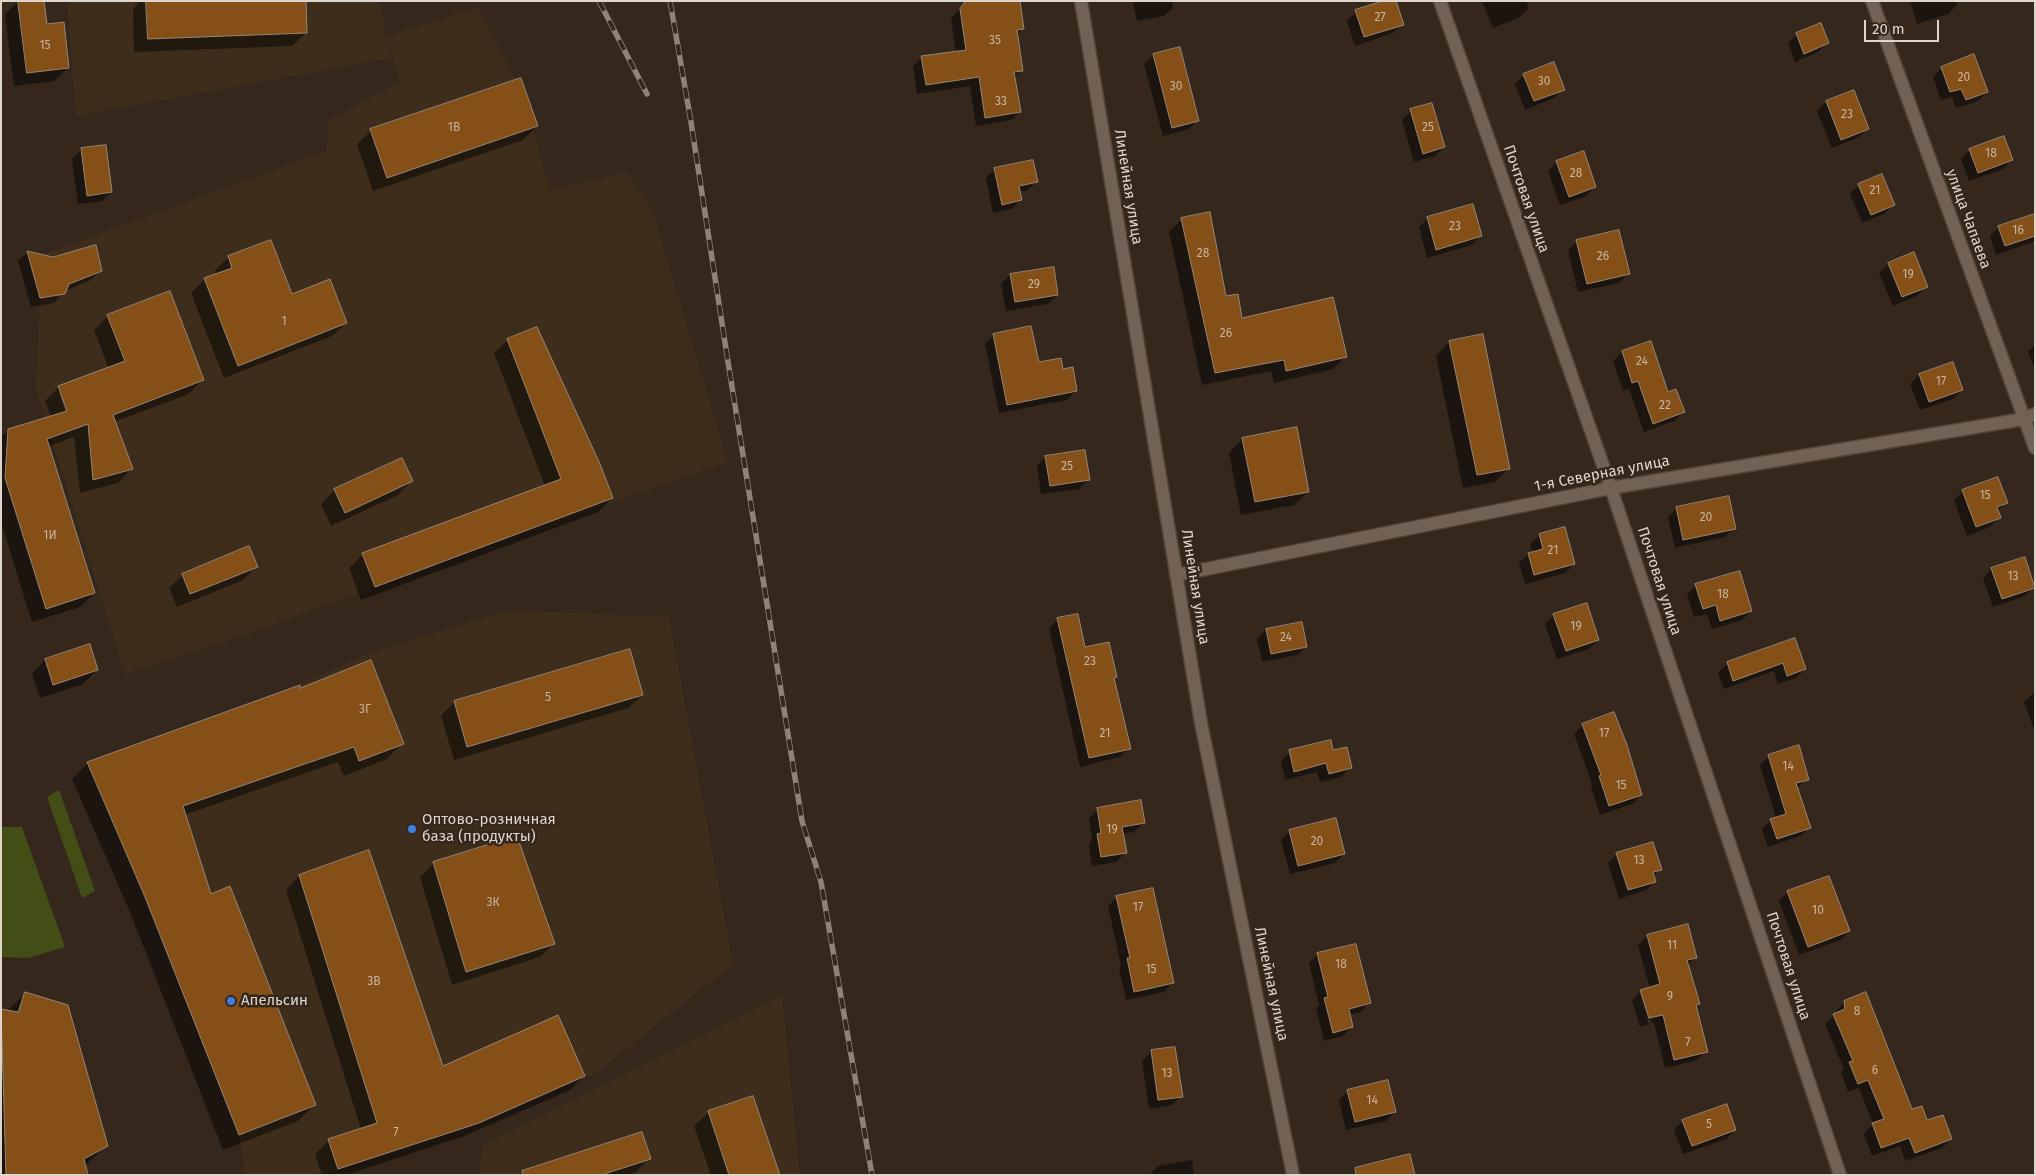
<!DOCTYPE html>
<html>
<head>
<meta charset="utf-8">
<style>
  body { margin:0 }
  #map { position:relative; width:2036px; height:1176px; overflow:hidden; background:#35271b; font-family:"Fira Sans",sans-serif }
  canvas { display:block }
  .frame { position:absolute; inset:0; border:2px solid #ded5cd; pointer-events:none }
  .scale { position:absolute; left:1864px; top:20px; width:75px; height:22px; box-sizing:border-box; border:2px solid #ded5cd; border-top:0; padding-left:6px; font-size:15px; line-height:18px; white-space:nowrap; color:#ded5cd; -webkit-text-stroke:4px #35271b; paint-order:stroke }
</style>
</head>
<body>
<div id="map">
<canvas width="2036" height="1176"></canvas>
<div class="frame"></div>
<div class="scale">20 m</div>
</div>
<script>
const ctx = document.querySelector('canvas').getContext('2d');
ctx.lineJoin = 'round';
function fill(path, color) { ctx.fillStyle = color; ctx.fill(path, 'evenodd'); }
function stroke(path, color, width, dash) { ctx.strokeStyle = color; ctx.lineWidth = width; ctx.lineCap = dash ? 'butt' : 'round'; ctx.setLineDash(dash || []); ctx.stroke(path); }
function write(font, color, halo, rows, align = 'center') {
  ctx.font = font + ' "Fira Sans",sans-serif'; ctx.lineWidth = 5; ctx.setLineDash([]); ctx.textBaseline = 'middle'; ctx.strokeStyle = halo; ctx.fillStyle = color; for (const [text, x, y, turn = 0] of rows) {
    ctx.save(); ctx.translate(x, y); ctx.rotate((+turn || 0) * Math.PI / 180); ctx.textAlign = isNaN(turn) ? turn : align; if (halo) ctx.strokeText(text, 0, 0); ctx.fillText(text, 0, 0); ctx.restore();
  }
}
fill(new Path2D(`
  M67,1H379L387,36L478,7L524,95L550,190L627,172L653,212L728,462L478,549L251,633L125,674L36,388L40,298L27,251L44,254L326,151L329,120L400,82L389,44L391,58L76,116Z
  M509,610L669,617L733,964L592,1076H585L464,1127L324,1175H245L239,1135L145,897L87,762L300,685L366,654Z
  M782,995L800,1175H479L482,1146Z`), '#3f2d1c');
fill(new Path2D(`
  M59,790L95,891L82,898L47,797Z
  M1,827H22L65,947L28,958L1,957Z`), '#424e15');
fill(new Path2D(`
  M18,1L46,25L68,68L54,81L14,86L5,15Z
  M140,1H304L306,33L292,46L134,52L133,9Z
  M966,1H1019L1023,29L1017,35L1022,70L1014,78L1020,111L1011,120L976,126L970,86L917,94L913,66L922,57L956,52L951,19Z
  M1133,1H1172L1173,7L1164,16L1137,21Z
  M1482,1H1526L1529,8L1520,17L1493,28Z
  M1910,1H1956L1957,5L1948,14L1917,24Z
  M1356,12L1402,24L1393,33L1355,46L1347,21Z
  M1797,34L1827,43L1818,52L1795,62L1788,43Z
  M1154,55L1198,120L1189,129L1163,136L1144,64Z
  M1942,68L1987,92L1978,101L1956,108L1952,97L1941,100L1933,77Z
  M1524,75L1563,89L1554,98L1525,110L1515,84Z
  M1853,92L1868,128L1859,137L1832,148L1817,111L1826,102Z
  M1411,111L1444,147L1435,156L1414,162L1402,120Z
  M537,126L523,140L373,191L357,144L371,131Z
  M81,150L111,192L102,201L78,204L72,159Z
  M1970,150L2012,160L2003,169L1969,181L1961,159Z
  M1557,162L1595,187L1586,196L1560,205L1548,171Z
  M995,169L1037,181L1028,190L1019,192L1021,199L1012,209L993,213L986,178Z
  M1859,185L1893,205L1884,214L1862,223L1850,194Z
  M2035,215V241L1996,255L1990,236L1999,227Z
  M1428,218L1481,236L1472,245L1427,258L1419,227Z
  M1182,219L1226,298L1241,319L1346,356L1333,369L1274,383L1271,371L1202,385L1169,232Z
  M1577,241L1628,274L1619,283L1578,292L1568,250Z
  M27,253L53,258L100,271L91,280L65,291L54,303L31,307L18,261Z
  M229,257L291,295L346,323L332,336L224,378L191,293L205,279L216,275L215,270Z
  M1889,264L1926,287L1917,296L1893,306L1879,273Z
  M1010,275L1057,295L1048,304L1006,311L1001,284Z
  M108,316L202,380L189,394L114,422L131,469L118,483L80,493L74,437L48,447L94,593L80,607L32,622L1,522V437L9,430L51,417L45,401L58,388L109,369L94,330ZM59,393H62L70,417L68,418Z
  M994,335L1038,364L1062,371L1076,391L1067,400L999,413L985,344Z
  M508,340L612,498L598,512L361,600L349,568L363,554L545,486L494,353Z
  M1449,342L1509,468L1495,482L1463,488L1436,356Z
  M2035,345V369L2028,352Z
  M1622,352L1667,394L1683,412L1674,421L1644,432L1629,389L1623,391L1613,361Z
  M1952,364L1962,390L1953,399L1920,410L1910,384L1919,375Z
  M1242,439L1308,492L1294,505L1241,515L1229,453Z
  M1046,457L1088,480L1079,489L1041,494L1037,466Z
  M411,481L398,495L331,526L321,504L335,490Z
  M1963,491L2006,503L1997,512L1999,518L1990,527L1967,536L1954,500Z
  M1677,508L1734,528L1725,537L1675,548L1668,517Z
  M1540,535L1574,564L1565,573L1525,584L1519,563L1528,554L1533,553L1530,544Z
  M257,566L243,580L177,607L169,588L183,575Z
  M1992,569L2034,587L2025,596L1993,607L1983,578Z
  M1696,585L1751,611L1742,620L1712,629L1707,614L1694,617L1687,594Z
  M1554,615L1598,640L1589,649L1557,659L1545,624Z
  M1058,619L1084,649L1115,677L1113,679L1129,748L1120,757L1080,767L1049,628Z
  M1266,630L1306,646L1297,655L1262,662L1257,639Z
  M1794,640L1805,669L1796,678L1778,684L1774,671L1724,689L1718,673L1727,664Z
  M629,651L642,695L628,708L454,760L441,716L454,702Z
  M45,660L97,670L83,684L40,698L32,674Z
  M299,687L300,689L402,743L387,759L344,776L338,762L184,815L210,896L314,1105L298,1121L223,1150L130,912L72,779L88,763Z
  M2035,692V728L2034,729L2024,702Z
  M1583,725L1641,795L1632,804L1600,815L1591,786L1592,784L1574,734Z
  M1290,752L1350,768L1341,777L1320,782L1317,772L1285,780L1281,761Z
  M1769,756L1807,779L1796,789L1809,827L1800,836L1768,847L1762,829L1771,820L1776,818L1760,765Z
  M1098,809L1143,823L1134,832L1122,834L1125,853L1116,862L1092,866L1089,844L1092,840L1089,818Z
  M1290,831L1344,854L1335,863L1290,874L1281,840Z
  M1617,854L1660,869L1653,876L1655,881L1646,890L1619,899L1608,863Z
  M434,863L554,943L540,957L452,985L420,877Z
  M299,876L443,1067L584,1076L570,1090L464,1136L346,1175H322L315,1154L329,1140L361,1129L286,890Z
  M1788,892L1849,931L1840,940L1799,955L1779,901Z
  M1117,897L1173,982L1164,992L1126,1000L1119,968L1121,966L1108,906Z
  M1687,925L1696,957L1687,966L1698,1004L1695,1007L1706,1051L1697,1060L1665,1068L1654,1023H1652L1643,995H1641L1649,1024L1640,1027L1632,1000L1641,991L1650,989L1638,945L1647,936Z
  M1318,954L1369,1003L1360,1012L1349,1015L1352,1027L1343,1036L1324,1041L1316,1008L1319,1005L1309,963Z
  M26,993L107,1145L84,1166L87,1175H1V1010L7,1011Z
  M1845,1002L1911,1111L1951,1139L1942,1148L1905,1161L1900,1146L1872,1156L1864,1134L1873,1124L1859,1088L1848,1092L1841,1072L1844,1069L1825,1024L1836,1014V1011Z
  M1152,1051L1181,1096L1172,1105L1149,1109L1142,1061Z
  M1348,1091L1395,1112L1386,1121L1346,1130L1339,1100Z
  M753,1098L778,1175H711L694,1126L708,1113Z
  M1683,1121L1735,1130L1726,1139L1683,1154L1674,1130Z
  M649,1158L636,1172L627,1175H529Z
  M1192,1160L1194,1175H1149L1158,1166Z`), '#0007');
const building = new Path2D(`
  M18,1H44L47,24L64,22L69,68L27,73Z
  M146,1H306L307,33L148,39Z
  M966,1H1020L1024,29L1017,30L1023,71L1014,72L1021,112L985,118L979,77L926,85L921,56L966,50L960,9Z
  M1383,1H1396L1404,25L1364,37L1355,10Z
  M1821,23L1829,43L1804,54L1796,33Z
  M1180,47L1199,121L1172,128L1153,54Z
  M1974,54L1988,92L1966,100L1961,89L1950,92L1941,67Z
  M1554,62L1565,90L1534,101L1523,74Z
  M521,78L538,126L387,178L370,129Z
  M1854,90L1869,129L1841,140L1826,101Z
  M1432,103L1445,147L1423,154L1410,109Z
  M2004,136L2013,160L1978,173L1969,149Z
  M106,145L112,192L87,196L81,148Z
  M1584,151L1596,187L1569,197L1556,161Z
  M1033,160L1038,182L1019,186L1022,200L1002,205L994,168Z
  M1882,174L1895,205L1871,215L1858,184Z
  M1473,204L1482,236L1436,250L1427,217Z
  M1210,212L1226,296L1238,294L1242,318L1333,297L1347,357L1286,371L1284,360L1215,373L1181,218Z
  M2035,214V236L2005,246L1998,226Z
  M1619,230L1630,274L1587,284L1576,240Z
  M271,240L292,294L330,279L347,323L238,366L204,278L232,268L228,256Z
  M96,245L102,271L69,284L65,294L40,298L27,251L53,257Z
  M1914,252L1928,287L1902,297L1888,263Z
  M1054,267L1058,295L1015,302L1010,274Z
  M170,291L204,380L113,415L133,469L93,480L88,424L47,439L95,593L46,609L5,478L8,429L67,411L58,386L125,361L107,315Z
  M1031,326L1039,362L1061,358L1063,369L1073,367L1077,391L1007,405L993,334Z
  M537,327L600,464L613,498L375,587L362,553L561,479L507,339Z
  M1483,334L1510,469L1477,475L1449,341Z
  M1651,341L1668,392L1676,389L1685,412L1653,424L1638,381L1632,383L1622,351Z
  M1953,362L1963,390L1929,402L1919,374Z
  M1297,427L1309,492L1255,502L1242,438Z
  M1085,450L1090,480L1050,486L1045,456Z
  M402,458L413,481L345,513L334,489Z
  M1998,477L2008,503L1997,507L2001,518L1976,527L1962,490Z
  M1729,496L1736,529L1683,540L1676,507Z
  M1565,527L1575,564L1534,575L1528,553L1543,549L1539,534Z
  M249,546L258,567L190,594L182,574Z
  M2025,557L2035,588L2002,599L1991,568Z
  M1740,571L1752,611L1720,621L1716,605L1703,609L1695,584Z
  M1587,603L1599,640L1566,651L1553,614Z
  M1078,614L1085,647L1109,642L1117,677L1114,678L1131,749L1089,758L1057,618Z
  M1302,622L1307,647L1271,654L1266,629Z
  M1795,638L1806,669L1787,676L1783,663L1733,681L1727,662Z
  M90,644L98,670L53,685L45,659Z
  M630,649L643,695L467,747L454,701Z
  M371,660L404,744L359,761L354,747L183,806L211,894L230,886L316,1105L239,1135L145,897L87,762L300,685V688Z
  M1614,712L1627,745L1642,795L1609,806L1599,776L1601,775L1582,724Z
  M1331,740L1333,750L1347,747L1352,768L1329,774L1326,763L1294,772L1289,750Z
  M1799,745L1809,780L1796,783L1811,828L1777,839L1770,819L1786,814L1768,755Z
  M1141,800L1145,823L1122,827L1127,853L1101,857L1097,834L1101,833L1097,808Z
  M1336,818L1345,854L1298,866L1289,830Z
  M517,836L555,944L466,972L433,862Z
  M1653,842L1662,870L1653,872L1656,882L1628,890L1616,853Z
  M369,850L443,1066L558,1015L585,1076L479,1123L338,1169L328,1139L377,1123L299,875Z
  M1829,876L1850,931L1808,947L1787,891Z
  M1153,888L1174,983L1134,992L1127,958H1130L1116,896Z
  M1688,924L1697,958L1687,960L1700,1004L1696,1005L1708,1052L1674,1060L1663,1015L1649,1018L1640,990L1660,984L1647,935Z
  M1356,944L1371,1003L1349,1009L1353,1027L1333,1033L1324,998L1328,997L1317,953Z
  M25,992L68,1005L108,1146L84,1159L88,1175H6L1,1009L18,1012Z
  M1866,992L1912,1109L1922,1106L1927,1120L1943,1115L1952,1139L1915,1153L1909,1138L1881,1148L1872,1123L1884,1119L1868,1080L1858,1084L1849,1062L1853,1061L1833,1014L1845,1009L1844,1001Z
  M1175,1047L1183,1097L1158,1100L1151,1050Z
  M1388,1080L1396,1112L1355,1122L1347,1090Z
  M753,1096L780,1175H729L708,1111Z
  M1727,1104L1736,1130L1692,1146L1682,1120Z
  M642,1132L651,1159L601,1175H523L522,1171Z
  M1410,1154L1415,1175H1356L1355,1168Z`);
fill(building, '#845018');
stroke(building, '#968577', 1);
const minor = new Path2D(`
  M1081,1L1201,723L1293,1175
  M1440,1L1611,488L1840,1175
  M1872,1L2035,448
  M1176,575L1611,488L2024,419L2035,414`);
stroke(minor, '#4e4339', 15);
stroke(minor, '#726255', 12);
const rail = new Path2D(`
  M599,1L647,94
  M670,1L691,122L728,362L802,821L821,882L872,1175`);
stroke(rail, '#8f8379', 5.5);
stroke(rail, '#35271b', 4, [11]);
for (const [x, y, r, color] of [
  [412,829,5,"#3f7fe0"],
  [231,1001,5,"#3f7fe0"]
]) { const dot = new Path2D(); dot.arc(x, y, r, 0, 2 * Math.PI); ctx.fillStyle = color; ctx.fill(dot); stroke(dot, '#35271b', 2); }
write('12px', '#c8b4a0', null, [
  ["27",1380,18],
  ["35",995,41],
  ["15",45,46],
  ["20",1964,78],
  ["30",1544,82],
  ["30",1176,87],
  ["33",1001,102],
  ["23",1847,115],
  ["1В",454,128],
  ["25",1428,128],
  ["18",1991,154],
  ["28",1576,174],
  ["21",1875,191],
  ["23",1455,227],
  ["16",2018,231],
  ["28",1203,254],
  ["26",1603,257],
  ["19",1908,275],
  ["29",1034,285],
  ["1",284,322],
  ["26",1226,334],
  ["24",1642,362],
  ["17",1941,382],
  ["22",1665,406],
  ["25",1067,467],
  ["15",1985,496],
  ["20",1706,518],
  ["1И",50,536],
  ["21",1553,551],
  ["13",2013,577],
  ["18",1723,595],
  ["19",1576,627],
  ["24",1286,638],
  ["23",1090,662],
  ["5",548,698],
  ["3Г",365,710],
  ["21",1105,734],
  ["17",1604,734],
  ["14",1788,767],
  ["15",1621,786],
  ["19",1112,830],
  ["20",1317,842],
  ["13",1639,861],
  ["3К",493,903],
  ["17",1138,908],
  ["10",1818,911],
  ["11",1672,946],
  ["18",1341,965],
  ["15",1151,970],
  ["3В",374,982],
  ["9",1670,997],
  ["8",1857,1012],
  ["7",1688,1043],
  ["6",1875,1071],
  ["13",1167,1074],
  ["14",1372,1101],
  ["5",1709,1125],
  ["7",396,1133]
]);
write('15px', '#ded5cd', '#35271b', [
  ["Линейная улица",1128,187,81],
  ["Почтовая улица",1526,199,71],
  ["улица Чапаева",1968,219,70],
  ["1-я Северная улица",1602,474,-11],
  ["Почтовая улица",1659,581,72],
  ["Линейная улица",1195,587,81],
  ["Почтовая улица",1788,966,72],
  ["Линейная улица",1271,984,78]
]);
write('15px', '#ded5cd', '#35271b', [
  ["Оптово-розничная",422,820],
  ["база (продукты)",422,837],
  ["Апельсин",241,1001]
], 'left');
</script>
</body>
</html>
